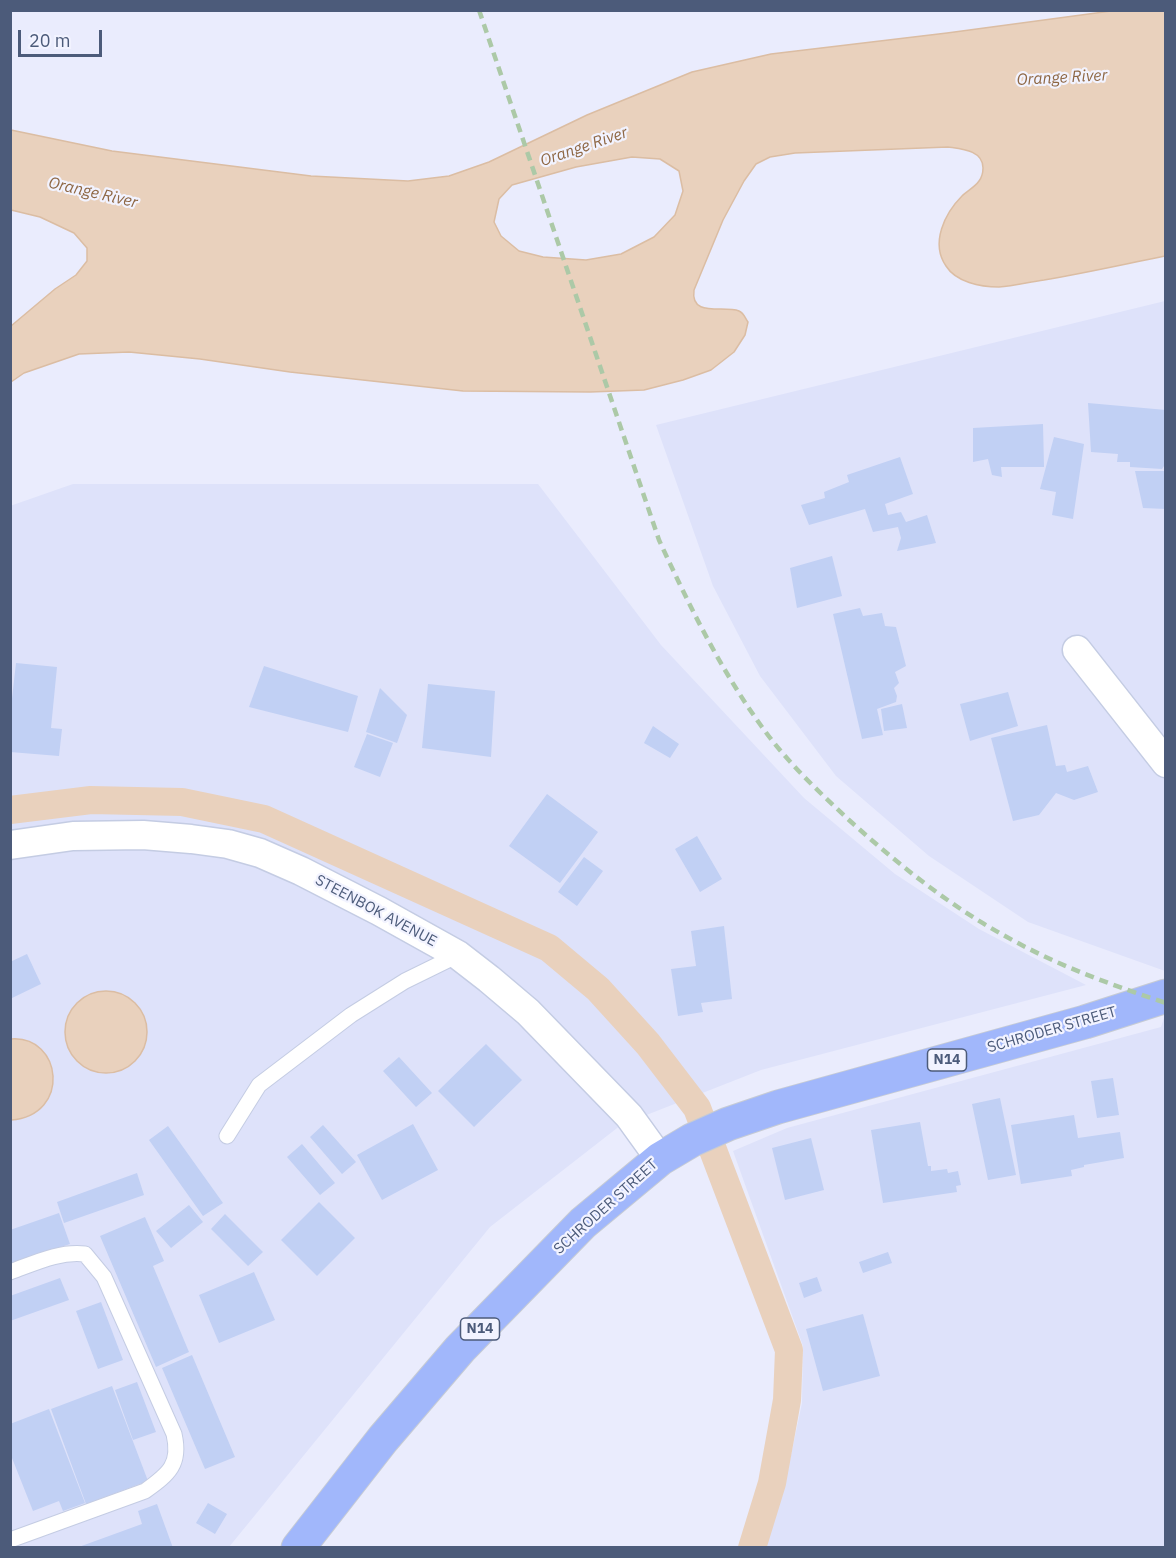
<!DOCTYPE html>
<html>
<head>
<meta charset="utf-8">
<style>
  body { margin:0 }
  #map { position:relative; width:1176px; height:1558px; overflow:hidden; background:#eaecfd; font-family:"IBM Plex Sans",sans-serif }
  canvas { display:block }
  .frame { position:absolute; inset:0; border:12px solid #4c5b7a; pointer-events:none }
  .scale { position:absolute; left:18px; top:30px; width:84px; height:27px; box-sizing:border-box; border:3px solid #4c5b7a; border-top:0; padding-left:8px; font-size:18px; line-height:21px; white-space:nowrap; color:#4c5b7a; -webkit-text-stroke:4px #f2f3ff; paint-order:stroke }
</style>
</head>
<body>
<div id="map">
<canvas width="1176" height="1558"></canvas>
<div class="frame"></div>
<div class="scale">20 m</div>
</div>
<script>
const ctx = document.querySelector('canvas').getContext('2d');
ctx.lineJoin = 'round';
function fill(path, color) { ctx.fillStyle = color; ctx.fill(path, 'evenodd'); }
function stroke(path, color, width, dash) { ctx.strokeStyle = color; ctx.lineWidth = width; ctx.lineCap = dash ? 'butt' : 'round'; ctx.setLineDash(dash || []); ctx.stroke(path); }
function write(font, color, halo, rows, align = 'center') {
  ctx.font = font + ' "IBM Plex Sans",sans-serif'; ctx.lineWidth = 4.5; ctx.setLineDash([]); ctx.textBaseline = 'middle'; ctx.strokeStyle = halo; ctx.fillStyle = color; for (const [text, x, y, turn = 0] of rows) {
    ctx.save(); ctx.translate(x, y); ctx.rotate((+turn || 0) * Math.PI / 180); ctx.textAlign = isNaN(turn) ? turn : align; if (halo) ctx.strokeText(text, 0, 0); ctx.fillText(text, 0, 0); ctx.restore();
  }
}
fill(new Path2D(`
  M1165,301V971L1028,922L929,856L836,776L760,676L713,586L656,425Z
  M73,484H538L661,645L804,798L895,874L979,929L1086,985L761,1070L621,1125L490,1227L229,1547H11L10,506Z
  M1165,1015V1547H765L783,1493L802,1403L803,1346L733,1151L787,1128L1161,1027Z`), '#dee2fa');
const water = new Path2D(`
  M1111,11H1165V256C1125,264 1085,273 1044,280C1029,282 1014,286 999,287C980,287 956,282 946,266C930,243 945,213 962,196C967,191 975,187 979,181C982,177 983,173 983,168C983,150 961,149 948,147L795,153L770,157L756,164L744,181L723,220L694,290C690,318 724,305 739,311C744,313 745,318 748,322L745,335L734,352L711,370L683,380L644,390L590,392L463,391L290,372L200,359L129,352L79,354L24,373L11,382V326L55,289L76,275L87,261V248L74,233L40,217L11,210V130L112,151L311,176L408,181L449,176L489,162L587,115L692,72L771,54L947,33ZM632,157L660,159L679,171L683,191L675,215L654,237L621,254L586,260L543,257L519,251L501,236L494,222L499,199L512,185L576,167Z
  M65 1032a41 41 0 1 1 82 0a41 41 0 1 1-82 0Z
  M11,1039C62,1035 72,1115 11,1120Z`);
fill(water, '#e9d1bd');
stroke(water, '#dbbda3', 1.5);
stroke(new Path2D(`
  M10,810L91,800L182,802L264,819L549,948L598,989L648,1044L697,1108L789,1350L787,1400L772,1483L752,1548`), '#e9d1bd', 28);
fill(new Path2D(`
  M1088,403L1166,410V463L1162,469L1130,467V462H1117L1118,454L1091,452Z
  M1043,424L1044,467H1001L1002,477L992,475L988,459L973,462V428Z
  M1054,437L1084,444L1073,519L1052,515L1056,492L1040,489Z
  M900,457L913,494L885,504L888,515L901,512L906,522L927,515L936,543L897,551L901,538L898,527L873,532L865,509L809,525L801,505L825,498L824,492L849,482L847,475Z
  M1135,471H1166V509L1143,508Z
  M832,556L842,596L797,608L790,568Z
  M860,608L863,616L882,613L885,626L896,627L906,666L895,672L899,683L894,688L897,696L896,702L877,709L883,735L862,739L833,614Z
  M16,663L57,667L51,728L62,729L59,756L10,752V716Z
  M264,666L358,696L348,732L249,707Z
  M428,684L495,691L491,757L422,748Z
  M380,688L407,715L397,743L366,732Z
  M1008,692L1018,726L970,741L960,704Z
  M902,704L907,728L884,731L881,709Z
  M1047,725L1056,766L1065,765L1067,772L1088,766L1098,792L1074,800L1056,793L1039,815L1013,821L991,738Z
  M653,726L679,744L670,758L644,743Z
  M367,734L393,743L380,777L354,767Z
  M547,794L598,832L560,883L509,846Z
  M697,836L722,879L700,892L675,849Z
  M584,857L603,871L577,906L558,892Z
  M724,926L732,999L701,1003L703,1012L678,1016L671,969L696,966L691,931Z
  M27,954L41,984L10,999V962Z
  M486,1044L522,1080L474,1127L438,1091Z
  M399,1057L432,1093L416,1107L383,1071Z
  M1113,1078L1119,1115L1097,1118L1091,1081Z
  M1000,1098L1016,1175L988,1180L972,1104Z
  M1074,1115L1078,1138L1120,1132L1124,1158L1084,1165V1167L1071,1170L1072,1176L1021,1184L1011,1125Z
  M920,1122L928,1166H931V1171L947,1169L948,1173L958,1171L961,1185L956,1186L957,1192L883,1203L871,1130Z
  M413,1124L438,1170L382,1200L357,1155Z
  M323,1125L356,1162L342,1174L310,1137Z
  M168,1126L223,1203L203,1216L149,1140Z
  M811,1138L824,1190L785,1200L772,1148Z
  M302,1144L335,1183L320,1195L287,1157Z
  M137,1173L144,1195L64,1223L57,1202Z
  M319,1202L355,1238L317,1276L281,1240Z
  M189,1205L203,1222L171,1248L156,1231Z
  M59,1213L70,1244L10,1264V1230Z
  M225,1214L263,1252L248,1266L211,1229Z
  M145,1217L164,1261L153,1266L189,1352L156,1367L100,1236Z
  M888,1252L892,1263L863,1273L859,1262Z
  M254,1272L275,1320L219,1343L199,1295Z
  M817,1277L822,1291L804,1298L799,1283Z
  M60,1278L69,1300L10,1321V1296Z
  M101,1302L123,1360L98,1369L76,1311Z
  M863,1314L880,1376L823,1391L806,1329Z
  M192,1355L235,1457L205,1469L162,1368Z
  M137,1382L156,1432L133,1440L115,1390Z
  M112,1386L148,1481L86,1504L51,1409Z
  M49,1409L85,1503L63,1511L59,1501L33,1511L10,1453V1424Z
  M208,1503L227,1514L215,1534L196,1523Z
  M157,1504L173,1548H76L142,1524L138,1511Z`), '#c1d0f4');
const service = new Path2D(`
  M227,1136L259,1085L351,1015L405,981L458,955
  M10,1272C35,1263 59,1251 85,1254L104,1277L174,1434C181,1464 169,1474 145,1491L10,1540`);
const minor = new Path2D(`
  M1077,650L1166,763
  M10,845L73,836L143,835L191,839L228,844L260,853L301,871L379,911L458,955L489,979L528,1012L629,1116L660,1159`);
const trunk = new Path2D(`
  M298,1548L383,1439L460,1349L583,1223L660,1159L692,1140L728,1124L778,1107L1085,1022L1166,996`);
stroke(service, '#c4cce3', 17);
stroke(minor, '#c4cce3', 31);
stroke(trunk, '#c6cbd4', 35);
stroke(service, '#fff', 15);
stroke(minor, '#fff', 28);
stroke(trunk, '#a1b7fb', 33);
stroke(new Path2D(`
  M479,10L659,540C689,605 720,669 762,727C787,762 818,791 849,820C901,867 956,911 1018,943C1064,968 1115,986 1166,1003`), '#acc9a7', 4.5, [9, 6]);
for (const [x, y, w] of [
  [947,1060,39],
  [480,1329,39]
]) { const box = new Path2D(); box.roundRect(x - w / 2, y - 11, w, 22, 4.5); ctx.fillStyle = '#f2f3ff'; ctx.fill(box); stroke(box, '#4c5b7a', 1.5); }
write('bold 14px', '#4c5b7a', null, [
  ["N14",947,1060],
  ["N14",480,1329]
]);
write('15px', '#4c5b7a', '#f2f3ff', [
  ["STEENBOK AVENUE",376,911,28],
  ["SCHRODER STREET",1052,1030,-16],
  ["SCHRODER STREET",606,1207,-42]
]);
write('italic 16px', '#8e6744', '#f2f3ff', [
  ["Orange River",1062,78,-3],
  ["Orange River",584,147,-19],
  ["Orange River",93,193,13]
]);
</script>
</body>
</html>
